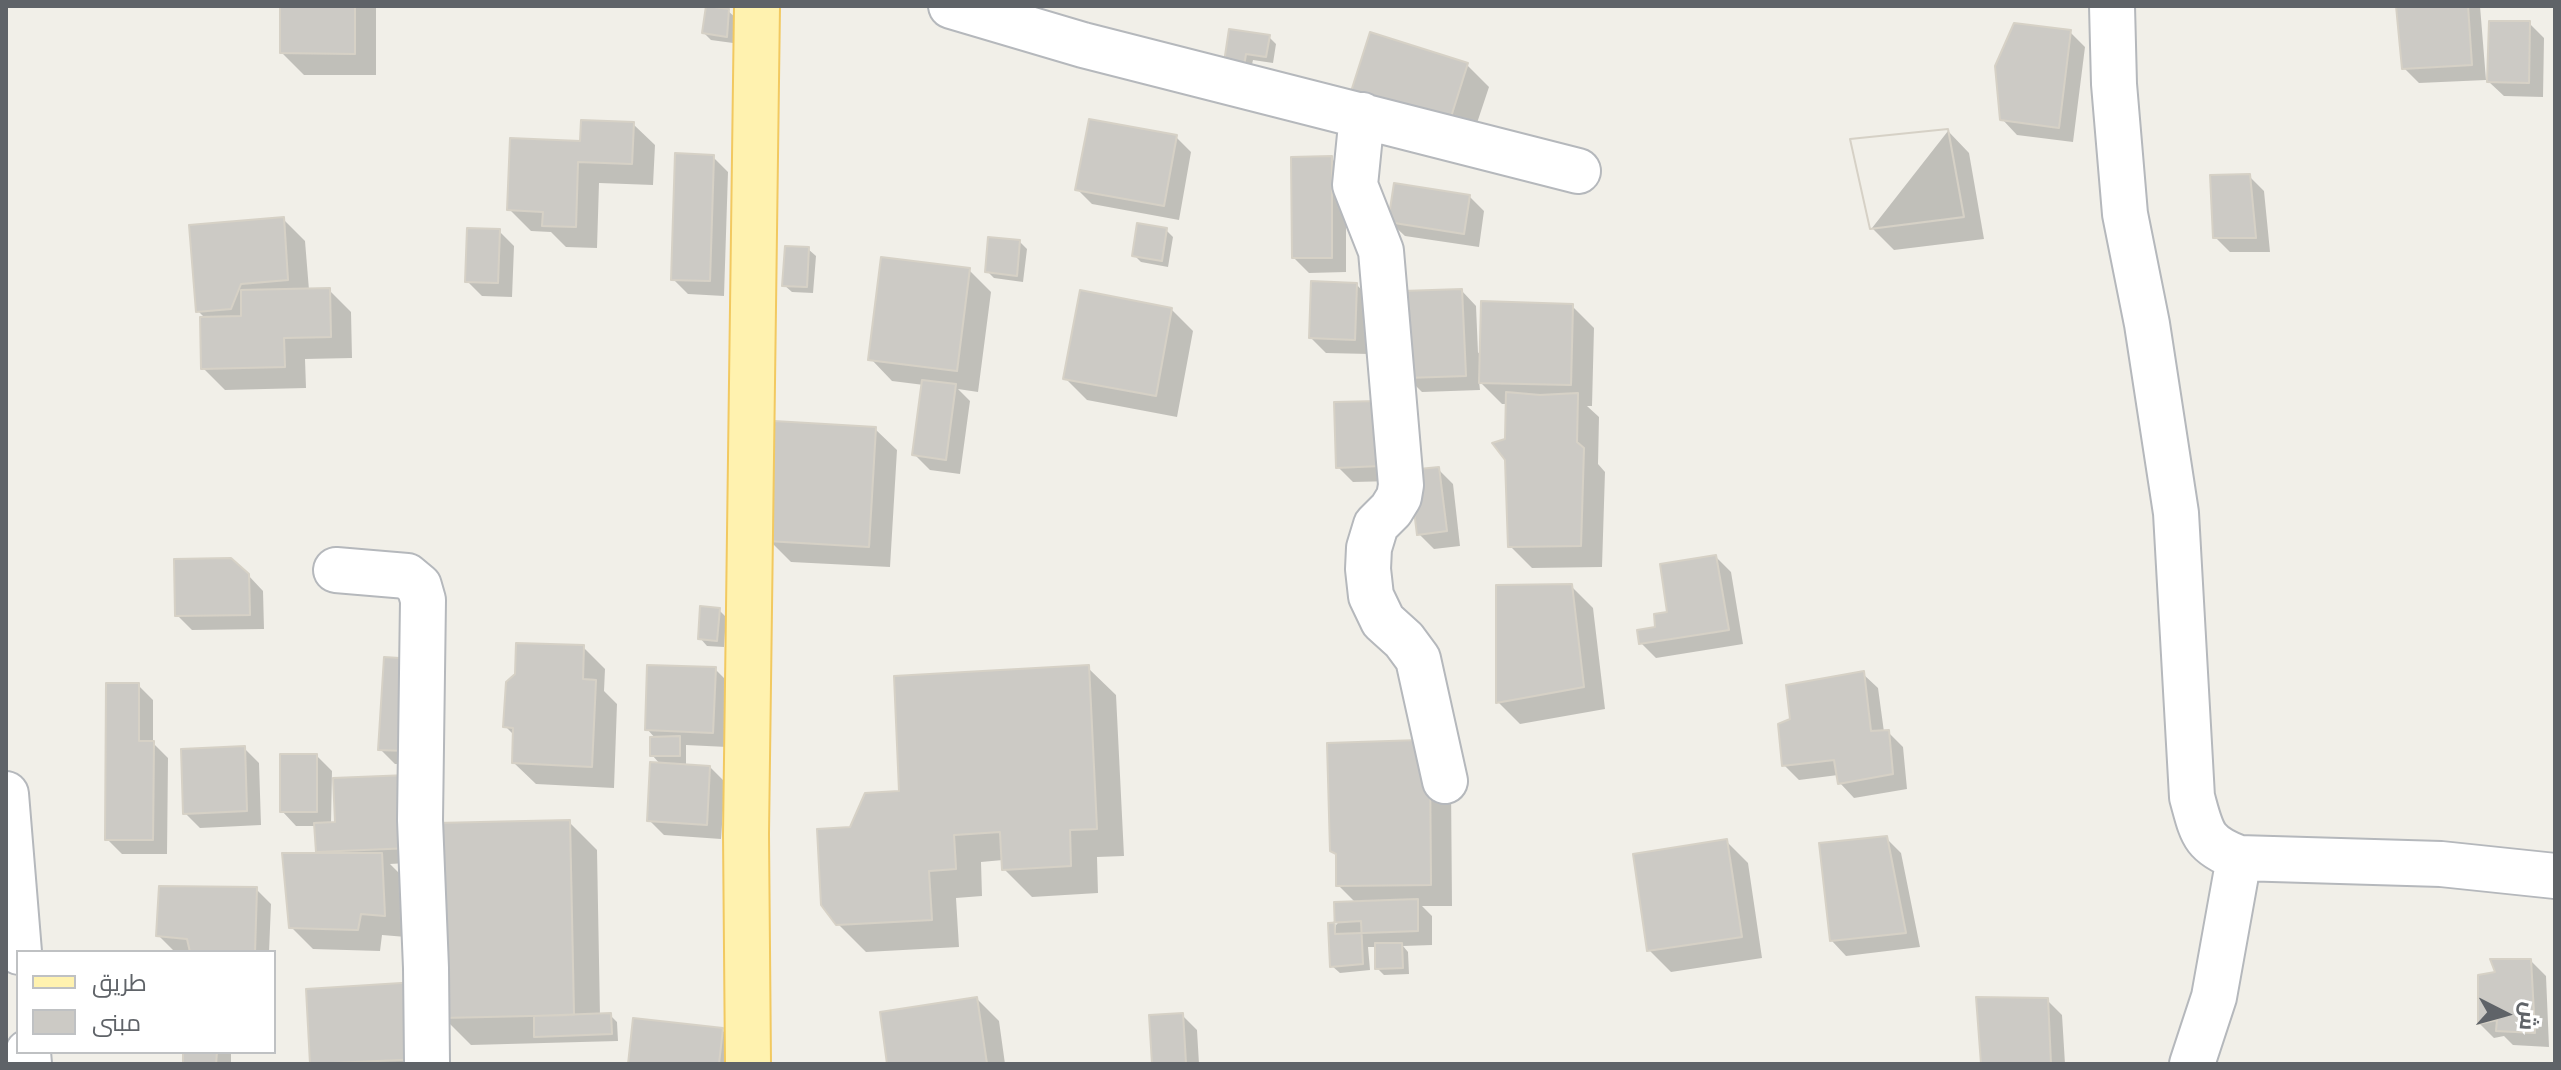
<!DOCTYPE html>
<html>
<head>
<meta charset="utf-8">
<style>
  body { margin:0 }
  #map { position:relative; width:2561px; height:1070px; overflow:hidden; background:#f1efe8; font-family:"IBM Plex Sans",Cairo,sans-serif }
  canvas { display:block }
  .frame { position:absolute; inset:0; border:8px solid #5f6368; pointer-events:none }
  .legend { position:absolute; left:16px; top:950px; width:260px; height:104px; box-sizing:border-box; background:#fff; border:2px solid #bfc1c3; margin:0; padding:10px 14px; list-style:none; font-size:24px; color:#5f6368 }
  .legend li { display:flex; align-items:center; gap:16px; height:40px }
  .legend b { width:40px; border:2px solid #bfc1c3 }
  .north { position:absolute; left:2465px; top:974px; width:80px; height:80px; -webkit-text-stroke:6px #fff; paint-order:stroke; rotate:96deg; font-size:22px; font-weight:700; line-height:32px; text-align:center; color:#5f6368 }
  .north::after { content:''; display:block; margin:auto; width:28px; height:36px; background:#5f6368; clip-path:polygon(50% 0,100% 100%,50% 72%,0 100%) }
</style>
</head>
<body>
<div id="map">
<canvas width="2561" height="1070"></canvas>
<div class="frame"></div>
<ul class="legend">
<li><b style="height:10px;background:#fff2af"></b>طريق</li>
<li><b style="height:22px;background:#cccac5"></b>مبنى</li>
</ul>
<div class="north">ش</div>
</div>
<script>
const ctx = document.querySelector('canvas').getContext('2d');
ctx.lineJoin = 'round';
function fill(path, color) { ctx.fillStyle = color; ctx.fill(path, 'evenodd'); }
function stroke(path, color, width, dash) { ctx.strokeStyle = color; ctx.lineWidth = width; ctx.lineCap = dash ? 'butt' : 'round'; ctx.setLineDash(dash || []); ctx.stroke(path); }
fill(new Path2D(`
  M282,6H376V75H304L282,53Z
  M2398,6H2480L2486,80L2419,83L2404,68Z
  M728,11L736,18L733,43L711,40L704,33Z
  M2529,23L2544,38L2543,97L2504,96L2489,82Z
  M2070,32L2085,47L2073,142L2017,135L2002,119Z
  M1269,37L1276,44L1273,63L1253,60L1249,78L1225,68Z
  M1467,65L1489,87L1466,156L1371,125Z
  M633,124L655,145L653,185L599,183L597,248L566,247L551,232L531,231L509,209L582,143Z
  M1948,131L1969,153L1984,239L1894,250L1872,228Z
  M1176,137L1191,152L1179,220L1092,204L1077,189Z
  M713,157L728,172L724,296L688,294L673,279Z
  M1331,158L1346,173V272L1309,273L1294,258Z
  M2249,176L2264,191L2270,252H2230L2215,237Z
  M1469,196L1484,211L1479,247L1405,236L1390,222Z
  M283,219L305,241L309,290H329L351,312L352,358L305,359L306,388L225,390L203,368L206,319L198,311Z
  M1166,230L1173,237L1168,267L1141,262L1134,255Z
  M499,231L514,246L512,297L482,296L467,281Z
  M1020,242L1027,249L1023,282L994,278L987,271Z
  M808,249L816,256L813,293L792,292L784,285Z
  M969,270L991,292L978,392L958,389L970,401L960,474L930,470L915,455L924,385L892,381L871,359Z
  M1357,285L1371,300L1369,354L1326,353L1311,338Z
  M1462,291L1476,306L1478,353L1572,306L1594,328L1592,406H1587L1599,417L1598,464L1605,472L1602,567L1532,568L1510,546L1507,404H1502L1479,381L1480,390L1422,392L1407,377Z
  M1171,309L1193,331L1177,417L1087,400L1065,378Z
  M1336,404L1394,481L1353,482L1338,467Z
  M875,429L897,450L890,567L791,562L769,540Z
  M1438,469L1453,484L1460,546L1434,549L1419,534Z
  M1716,557L1731,572L1743,644L1656,658L1641,643L1658,629Z
  M248,575L263,591L264,629L192,630L177,615Z
  M1571,586L1593,608L1605,709L1520,724L1498,702Z
  M719,610L726,617L724,647L707,646L700,638Z
  M583,647L605,669L604,691L617,704L614,788L536,784L514,763L515,736L505,726Z
  M415,661L423,765L395,764L380,749Z
  M1088,668L1116,695L1124,856L1097,857L1098,893L1032,897L1004,869L1003,860L981,862L982,896L956,898L959,947L866,952L838,924L851,829Z
  M715,669L730,684L727,747L686,745V766L710,767L725,782L721,839L664,835L649,820L661,765L652,755L656,739L647,729Z
  M1863,674L1878,688L1884,732H1888L1903,747L1907,789L1854,798L1840,783L1838,775L1799,780L1784,765Z
  M138,685L153,700V743L168,758L167,854H122L107,839Z
  M244,748L259,763L261,825L200,828L185,813Z
  M317,756L332,771L331,824H337L335,780L425,862L390,864L403,877L406,937L382,935L380,951L313,949L291,927L321,855L318,851L316,826H296L282,811Z
  M1451,785L1452,906H1422L1432,916V945L1403,946L1408,952L1409,974L1384,975L1377,968V947H1368L1370,970L1340,973L1332,966L1336,925L1356,903L1338,885V856L1332,850Z
  M569,822L597,850L600,1016L610,1015L617,1022L618,1041L471,1045L443,1017Z
  M1886,838L1901,853L1920,947L1846,956L1832,941Z
  M1726,841L1748,863L1762,958L1671,972L1649,950Z
  M256,889L271,904L269,952L173,950L158,935Z
  M2531,961L2546,976L2549,1047L2513,1045L2504,1036L2494,1038L2480,1024Z
  M308,991L442,1064H312Z
  M977,999L999,1021L1005,1064H889Z
  M2047,1000L2062,1015L2065,1064H1983Z
  M1182,1015L1197,1030L1199,1064H1154Z
  M722,1030L744,1052L742,1064H630Z
  M185,1052H231V1064H185Z`), '#0003');
const building = new Path2D(`
  M280,6H355V54L280,53Z
  M706,6L729,9L727,37L702,33Z
  M2396,6H2468L2472,65L2402,69Z
  M2489,21H2530L2529,83L2487,82Z
  M2014,23L2071,30L2059,128L2000,120L1995,66Z
  M1229,29L1270,35L1266,57L1246,54L1243,72L1223,69Z
  M1370,32L1468,63L1445,136L1347,104Z
  M1089,119L1177,135L1164,206L1075,190Z
  M581,120L634,122L632,164L578,162L576,227L542,226L543,212L507,210L510,138L580,141Z
  M1948,129L1964,217L1870,229L1850,139Z
  M1948,129L1964,217L1870,229L1850,139Z
  M675,153L714,155L710,281L671,280Z
  M1332,156V258H1292L1291,157Z
  M2250,174L2256,238H2213L2210,175Z
  M1394,183L1470,195L1464,234L1388,222Z
  M284,217L288,280L241,284L231,309L196,312L189,225Z
  M1137,223L1167,228L1162,261L1132,256Z
  M467,228L500,229L498,283L465,282Z
  M988,237L1020,240L1017,276L985,272Z
  M785,246L809,247L807,287L782,286Z
  M881,257L970,268L957,371L868,360Z
  M1311,281L1357,283L1355,340L1309,338Z
  M330,288L331,337L284,338L285,367L201,369L200,317L241,316V290Z
  M1462,289L1466,376L1405,378L1402,291Z
  M1080,290L1172,308L1156,396L1063,379Z
  M1481,301L1573,304L1571,385L1479,383Z
  M922,380L956,384L946,460L912,455Z
  M1506,392L1540,395L1578,393L1577,442L1584,448L1581,546L1508,547L1505,460L1492,443L1505,439Z
  M1379,401L1380,466L1336,468L1334,402Z
  M774,421L876,427L869,547L767,541Z
  M1439,467L1447,531L1417,535L1409,470Z
  M1716,555L1729,630L1639,644L1637,630L1655,627L1654,614L1667,612L1660,564Z
  M231,558L249,574L250,615L175,616L174,559Z
  M1572,584L1584,687L1496,703V585Z
  M700,606L720,608L717,641L698,639Z
  M516,643L584,645L583,679L596,680L592,767L512,763L513,728L503,727L506,682L515,674Z
  M384,657L415,659L409,751L378,750Z
  M647,665L716,667L713,733L645,730Z
  M1089,665L1097,829L1070,830L1071,866L1002,870L1000,832L954,835L956,869L929,871L932,920L836,925L821,905L817,829L850,827L865,793L899,791L894,676Z
  M1864,671L1871,731L1889,730L1893,774L1838,784L1834,760L1782,766L1778,724L1790,719L1786,685Z
  M106,683H139V741H154L153,840H105Z
  M680,736V756H650V737Z
  M1420,740L1430,761L1431,885L1336,886V854L1330,851L1327,743Z
  M245,746L247,811L183,814L181,749Z
  M280,754H317V812H280Z
  M650,762L710,766L707,825L647,821Z
  M408,775L411,848L316,852L314,823L335,822L333,778Z
  M570,820L574,1015L441,1018L436,823Z
  M1887,836L1906,933L1830,941L1819,843Z
  M1727,839L1742,937L1647,951L1633,854Z
  M282,853H382L385,916L361,914L358,930L289,928Z
  M159,886L257,887L255,952H190L187,939L156,936Z
  M1418,899V931L1335,934L1334,902Z
  M1361,921L1363,964L1330,967L1328,923Z
  M1375,943H1402L1403,968L1375,969Z
  M2490,959H2531L2535,1033L2496,1031L2497,1020L2478,1024V975L2495,972Z
  M417,982L422,1059L310,1064L306,989Z
  M977,997L987,1064H887L880,1012Z
  M1976,997L2048,998L2051,1064H1981Z
  M611,1013L612,1034L534,1037V1016Z
  M1183,1013L1186,1064H1152L1149,1015Z
  M633,1018L723,1028L719,1064H628Z
  M183,1052H217L216,1064H183Z`);
fill(building, '#cccac5');
stroke(building, '#d6d1c6', 2);
const minor = new Path2D(`
  M951,6L1083,45L1578,171
  M2112,6L2114,84L2125,214L2147,324L2176,513L2192,797C2202,833 2202,844 2239,858L2441,864L2555,876
  M1362,115L1355,185L1381,251L1401,485L1399,497L1391,510L1376,525L1369,548L1368,569L1371,596L1383,621L1404,640L1418,659L1445,781
  M336,570L407,576L419,586L423,600L420,820L426,968L427,1062
  M6,794L19,952
  M28,1052L29,1064
  M2192,1064L2214,997L2239,858`);
const primary = new Path2D(`
  M748,1064L746,834L757,6`);
stroke(minor, '#b5b8bc', 48);
stroke(primary, '#f2c960', 48);
stroke(minor, '#fff', 44);
stroke(primary, '#fff2af', 44);
</script>
</body>
</html>
